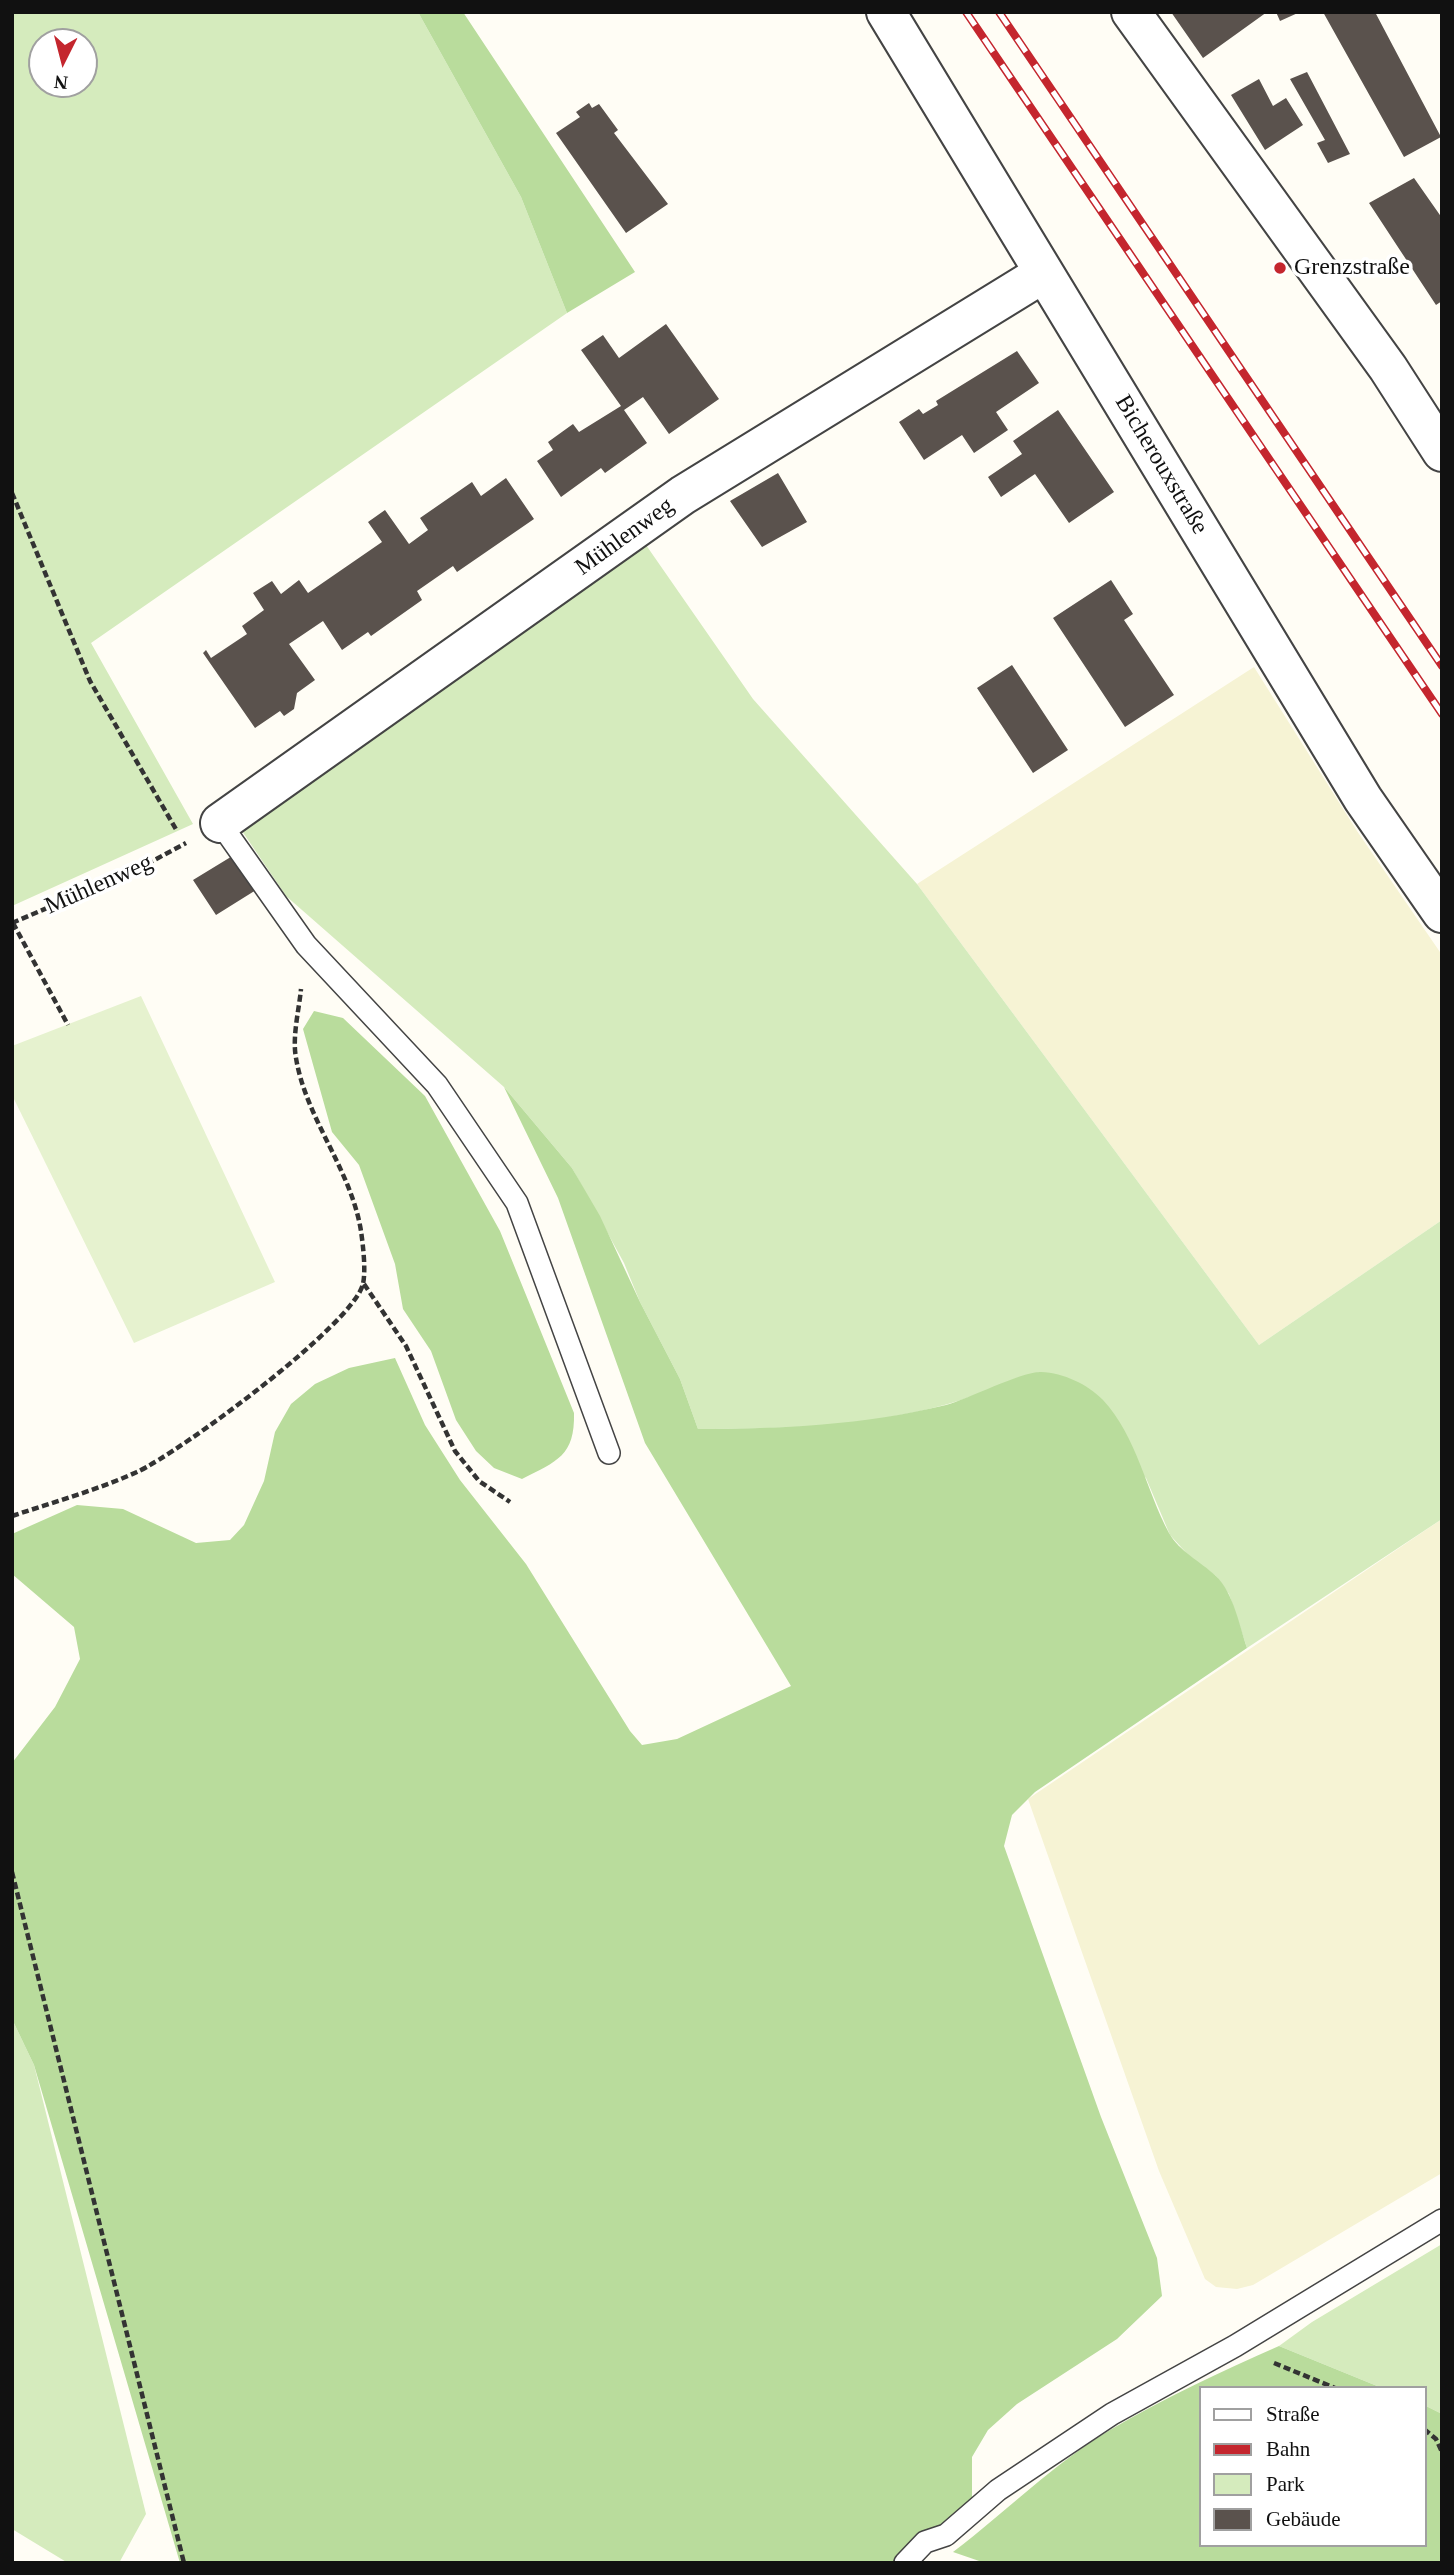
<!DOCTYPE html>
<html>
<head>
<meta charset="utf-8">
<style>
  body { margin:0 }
  #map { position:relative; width:1454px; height:2575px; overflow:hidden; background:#fffdf5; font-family:"Times New Roman",serif }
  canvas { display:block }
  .frame { position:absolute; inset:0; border:14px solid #111; pointer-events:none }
  .legend { position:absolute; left:1199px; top:2386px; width:228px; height:161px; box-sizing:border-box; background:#fff; border:2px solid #a0a0a0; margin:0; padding:9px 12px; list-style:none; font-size:21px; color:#111 }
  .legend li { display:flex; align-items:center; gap:14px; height:35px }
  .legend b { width:35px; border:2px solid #a0a0a0 }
  .north { position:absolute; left:28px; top:28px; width:70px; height:70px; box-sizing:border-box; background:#fff; border:2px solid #a0a0a0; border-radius:50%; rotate:186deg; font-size:19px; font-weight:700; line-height:28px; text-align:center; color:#111 }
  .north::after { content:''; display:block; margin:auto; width:24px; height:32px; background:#c4262e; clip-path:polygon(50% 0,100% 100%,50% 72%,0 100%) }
</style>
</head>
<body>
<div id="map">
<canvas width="1454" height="2575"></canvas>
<div class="frame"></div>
<ul class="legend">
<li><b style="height:9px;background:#fff"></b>Straße</li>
<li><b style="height:9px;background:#c4262e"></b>Bahn</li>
<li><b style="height:19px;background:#d5ebbd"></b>Park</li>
<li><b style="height:19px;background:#5a524d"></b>Gebäude</li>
</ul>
<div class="north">N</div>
</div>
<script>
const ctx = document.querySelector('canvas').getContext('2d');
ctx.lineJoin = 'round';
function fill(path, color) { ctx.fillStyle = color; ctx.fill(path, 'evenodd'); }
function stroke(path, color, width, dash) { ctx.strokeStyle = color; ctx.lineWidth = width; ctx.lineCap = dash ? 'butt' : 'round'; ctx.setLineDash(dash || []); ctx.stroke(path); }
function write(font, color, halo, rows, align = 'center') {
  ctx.font = font + ' "Times New Roman",serif'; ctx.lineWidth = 7; ctx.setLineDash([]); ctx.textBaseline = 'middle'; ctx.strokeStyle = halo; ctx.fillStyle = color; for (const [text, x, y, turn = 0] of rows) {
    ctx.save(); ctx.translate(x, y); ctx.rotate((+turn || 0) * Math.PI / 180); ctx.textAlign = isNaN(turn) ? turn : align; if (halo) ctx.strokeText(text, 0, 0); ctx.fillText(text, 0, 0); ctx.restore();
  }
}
fill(new Path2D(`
  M1254,667L1357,831L1442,955V1220L1259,1345L917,884Z
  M1442,1519V2173L1253,2285L1237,2289L1216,2287L1205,2279L1159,2171L1028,1799Z`), '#f6f3d4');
fill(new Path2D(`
  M12,12H418L521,197L567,313L91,643L193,824L12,906ZM42,42H84V84H42Z
  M646,545L753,699L917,884L1259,1345L1442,1220V1519L1247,1648L1229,1594L1216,1576L1191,1558L1170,1535L1146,1478L1039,1372C1009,1382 979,1395 948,1404C867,1427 781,1429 698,1429L680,1379L640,1302L624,1263L572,1168L504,1087L286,896L240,828L540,609Z
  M12,2019L34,2065L146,2514L119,2563H68L12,2529Z
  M1442,2244V2414L1424,2405V2388H1382L1279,2346L1312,2322Z`), '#d5ebbd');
fill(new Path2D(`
  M418,12H463L635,272L567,313L521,197Z
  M314,1011L343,1018L425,1096L500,1231L574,1413C575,1456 557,1461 522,1479L494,1468L476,1451L456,1420L431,1351L403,1309L395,1264L359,1165L332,1132L303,1029Z
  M504,1087L572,1168L600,1216L640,1302L680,1379L698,1429C781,1429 864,1425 946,1405C968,1399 1023,1371 1041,1372C1064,1373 1087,1384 1103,1400C1137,1437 1146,1490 1169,1533C1180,1552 1200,1561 1216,1576C1234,1594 1239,1625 1247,1648L1035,1792L1012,1815L1004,1846L1101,2117L1157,2258L1162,2296L1117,2339L1017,2404L988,2430L972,2457V2499L903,2563H180L34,2065L12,2019V1763L55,1707L80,1659L74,1627L12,1574V1534L77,1505L123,1509L196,1543L230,1540L244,1525L264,1481L275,1432L291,1404L315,1384L349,1368L395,1358L425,1425L460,1480L526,1564L630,1731L642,1745L677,1739L791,1686L645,1443L558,1198Z
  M1279,2346L1382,2388H1200V2545H1424V2405L1442,2414V2563H985L953,2552C1006,2512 1053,2464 1110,2430C1164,2398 1222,2371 1279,2346Z`), '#b9dc9c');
fill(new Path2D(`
  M141,996L275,1282L134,1343L12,1095V1046Z`), '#e6f2cf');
fill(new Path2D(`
  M1171,12H1267L1203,58Z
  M1276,12H1300L1280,21Z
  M1323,12H1375L1441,137L1404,157Z
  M1307,72L1350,154L1328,163L1317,143L1325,140L1290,79Z
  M1259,79L1273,106L1286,98L1303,125L1265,150L1231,95Z
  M589,103L592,108L599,104L618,130L614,133L668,204L626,233L556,133L580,117L576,112Z
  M1414,178L1442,218V301L1436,305L1369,203Z
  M666,324L719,399L669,434L643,397L624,410L647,443L605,473L601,468L561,497L537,461L553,450L548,442L573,424L579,432L621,406L581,350L603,335L619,358Z
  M1017,351L1039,383L996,412L1008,430L974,453L962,435L924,460L899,422L919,409L923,414L938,405L936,401Z
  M1058,410L1114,492L1069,523L1035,474L1001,497L988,477L1022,454L1013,441Z
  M778,473L807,522L762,547L730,501Z
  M506,478L534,519L457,572L453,566L417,591L422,600L371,636L368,632L342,650L323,621L289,644L315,680L297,693L294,709L284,716L280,711L255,728L203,653L206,650L211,658L247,634L242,626L264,610L253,593L272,581L281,594L299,580L308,593L382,542L368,522L385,510L409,544L428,530L420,518L472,482L481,496Z
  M1111,580L1133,614L1124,620L1174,695L1125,727L1053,618Z
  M1012,665L1068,750L1033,773L977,688Z
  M234,855L256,890L216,915L193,880Z`), '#5a524d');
const lane = new Path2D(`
  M220,823L306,945L437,1085L517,1203L609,1453
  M905,2563L925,2542L946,2535L998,2490L1112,2414L1235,2346L1442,2220`);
const street = new Path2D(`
  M886,12L1363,799L1442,913
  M1131,12L1388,368L1442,452
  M220,823L683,495L1044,273`);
stroke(lane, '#444', 24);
stroke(street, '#444', 42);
stroke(new Path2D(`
  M12,493L90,681L177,831
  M12,923L132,872L186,843
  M13,923L68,1025
  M364,1284L406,1346L455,1451L479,1481L510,1502
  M12,1516C54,1502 97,1490 137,1472C180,1452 353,1325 363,1284C366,1270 363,1245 361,1231C351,1169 306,1119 296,1058C292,1037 299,1010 301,989
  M12,1872L184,2563
  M1274,2363L1335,2388
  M1424,2429L1436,2439L1442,2452`), '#333', 4.5, [7, 3.5]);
stroke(lane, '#fff', 21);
stroke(street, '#fff', 38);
const rail = new Path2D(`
  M966,12L1442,714
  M999,12L1442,666`);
stroke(rail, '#c4262e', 8);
stroke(rail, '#fff', 5, [16]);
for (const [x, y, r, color] of [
  [1280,268,7,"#c4262e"]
]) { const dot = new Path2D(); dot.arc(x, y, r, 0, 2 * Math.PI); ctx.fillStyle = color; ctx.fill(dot); stroke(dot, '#fff', 2.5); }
write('24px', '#111', '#fff', [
  ["Grenzstraße",1294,268]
], 'left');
write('24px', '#111', '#fff', [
  ["Bicherouxstraße",1161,465,59],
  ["Mühlenweg",625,537,-36],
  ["Mühlenweg",99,885,-24]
]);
</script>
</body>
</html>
